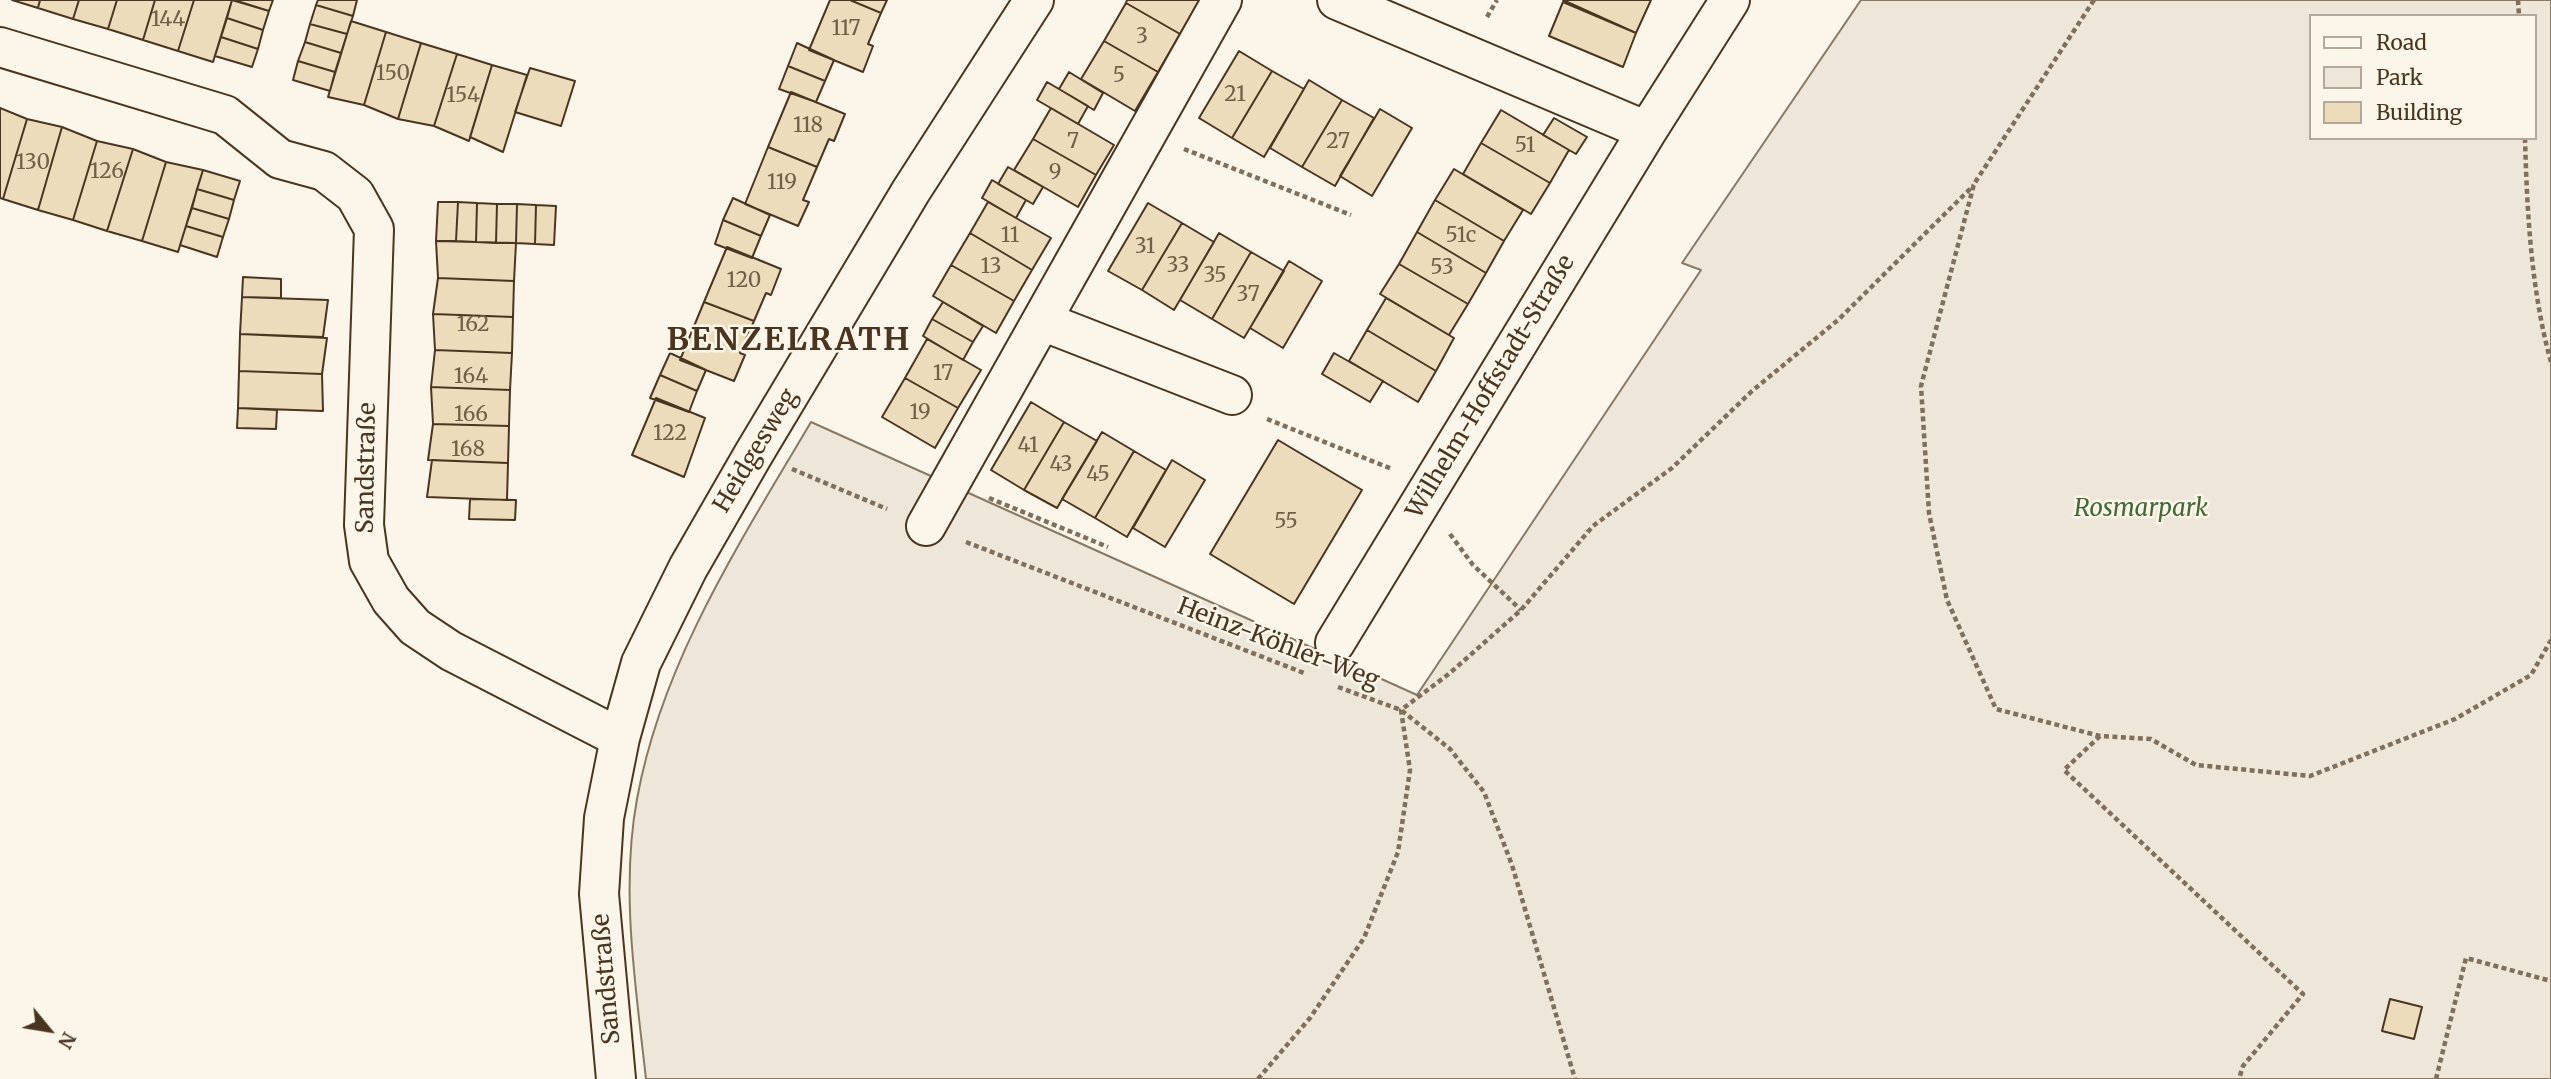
<!DOCTYPE html>
<html>
<head>
<meta charset="utf-8">
<style>
  body { margin:0 }
  #map { position:relative; width:2551px; height:1079px; overflow:hidden; background:#fbf6e9; font-family:Merriweather,serif }
  canvas { display:block }
  .legend { position:absolute; left:2309px; top:14px; width:228px; height:126px; box-sizing:border-box; background:#fbf6e9; border:2px solid #b4a999; margin:0; padding:9px 12px; list-style:none; font-size:21px; color:#4a3520 }
  .legend li { display:flex; align-items:center; gap:14px; height:35px }
  .legend b { width:35px; border:2px solid #b4a999 }
  .north { position:absolute; left:14px; top:995px; width:70px; height:70px; -webkit-text-stroke:5px #fbf6e9; paint-order:stroke; rotate:120deg; font-size:19px; font-weight:700; line-height:28px; text-align:center; color:#4a3520 }
  .north::after { content:''; display:block; margin:auto; width:24px; height:32px; background:#4a3520; clip-path:polygon(50% 0,100% 100%,50% 72%,0 100%) }
</style>
</head>
<body>
<div id="map">
<canvas width="2551" height="1079"></canvas>
<ul class="legend">
<li><b style="height:9px;background:#fbf6e9"></b>Road</li>
<li><b style="height:19px;background:#ede6d9"></b>Park</li>
<li><b style="height:19px;background:#ecdcbc"></b>Building</li>
</ul>
<div class="north">N</div>
</div>
<script>
const ctx = document.querySelector('canvas').getContext('2d');
ctx.lineJoin = 'round';
function fill(path, color) { ctx.fillStyle = color; ctx.fill(path, 'evenodd'); }
function stroke(path, color, width, dash) { ctx.strokeStyle = color; ctx.lineWidth = width; ctx.lineCap = dash ? 'butt' : 'round'; ctx.setLineDash(dash || []); ctx.stroke(path); }
function write(font, color, halo, rows, align = 'center') {
  ctx.font = font + ' Merriweather,serif'; ctx.lineWidth = 5; ctx.setLineDash([]); ctx.textBaseline = 'middle'; ctx.strokeStyle = halo; ctx.fillStyle = color; for (const [text, x, y, turn = 0] of rows) {
    ctx.save(); ctx.translate(x, y); ctx.rotate((+turn || 0) * Math.PI / 180); ctx.textAlign = isNaN(turn) ? turn : align; if (halo) ctx.strokeText(text, 0, 0); ctx.fillText(text, 0, 0); ctx.restore();
  }
}
const green = new Path2D(`
  M1861,0H2551V1079H646C636,988 620,891 637,799C662,661 741,541 811,422L1417,695L1701,270L1682,263ZM2311,16H2535V138H2311Z`);
fill(green, '#ede6d9');
stroke(green, '#887966', 2);
const building = new Path2D(`
  M12,0H40L38,8Z
  M40,0H79L73,19L38,8Z
  M79,0H117L108,29L73,19Z
  M117,0H155L143,40L108,29Z
  M155,0H194L178,51L143,40Z
  M194,0H232L213,62L178,51Z
  M232,0L269,11L263,30L227,18Z
  M234,0H273L269,11Z
  M318,0H357L353,16L316,5Z
  M830,0H850L881,13L868,44L873,46L863,72L809,50Z
  M850,0H887L881,13Z
  M1127,0H1200L1180,34L1126,3Z
  M1563,0H1651L1636,33Z
  M1563,2L1636,33L1623,67L1549,36Z
  M1126,3L1180,34L1158,72L1104,41Z
  M316,5L353,16L347,34L310,24Z
  M227,18L263,30L258,49L221,37Z
  M351,21L386,32L364,105L328,97Z
  M310,24L347,34L341,53L305,42Z
  M386,32L421,43L398,119L364,105Z
  M221,37L258,49L252,67L215,56Z
  M1104,41L1158,72L1135,111L1081,79Z
  M305,42L341,53L335,72L298,61Z
  M421,43L457,54L434,126L398,119Z
  M797,43L834,60L825,81L788,66Z
  M1239,51L1272,71L1232,138L1199,118Z
  M457,54L492,65L469,141L434,126Z
  M298,61L335,72L330,91L293,80Z
  M492,65L527,75L503,152L470,137Z
  M788,66L825,81L816,102L779,89Z
  M530,68L575,81L561,126L515,112Z
  M1272,71L1304,89L1264,157L1232,138Z
  M1069,72L1103,93L1094,110L1059,89Z
  M1309,80L1342,100L1302,167L1270,148Z
  M1047,82L1088,106L1078,124L1037,100Z
  M791,92L845,114L834,141L829,139L817,167L768,147Z
  M1342,100L1374,118L1335,186L1302,167Z
  M0,108L27,119L3,199L0,198Z
  M1051,108L1114,145L1096,175L1033,139Z
  M1380,109L1412,128L1372,196L1340,176Z
  M1501,110L1569,150L1550,183L1481,143Z
  M1554,118L1587,137L1576,154L1543,135Z
  M27,119L62,127L38,210L3,199Z
  M62,127L97,141L73,220L38,210Z
  M1033,139L1096,175L1078,207L1014,170Z
  M97,141L133,149L107,231L73,220Z
  M1481,143L1550,183L1531,214L1463,174Z
  M768,147L817,167L803,200L809,202L798,226L745,204Z
  M133,149L166,162L142,241L107,231Z
  M166,162L203,170L178,252L142,241Z
  M1008,167L1043,187L1033,204L998,184Z
  M1454,169L1523,210L1504,241L1435,200Z
  M203,170L240,181L234,200L197,189Z
  M992,180L1026,200L1016,218L982,198Z
  M197,189L234,200L229,219L192,208Z
  M733,198L770,215L761,236L723,220Z
  M1435,200L1504,241L1486,273L1417,232Z
  M438,202H458L456,241H436Z
  M458,202L477,203L476,242L456,241Z
  M988,202L1051,238L1032,270L970,233Z
  M477,203L497,204L496,243L476,242Z
  M1148,203L1182,223L1142,290L1108,271Z
  M497,204H517L516,243H496Z
  M517,204L536,205L535,244L516,243Z
  M536,205L556,206L554,245L535,244Z
  M192,208L229,219L223,237L186,226Z
  M723,220L761,236L752,258L715,244Z
  M1182,223L1214,242L1174,310L1142,290Z
  M186,226L223,237L217,257L180,245Z
  M1417,232L1486,273L1468,304L1399,264Z
  M970,233L1032,270L1014,301L951,265Z
  M1219,233L1251,252L1212,319L1180,300Z
  M436,241L516,243L514,281L438,278Z
  M727,247L781,269L771,295L766,293L754,321L704,302Z
  M1251,252L1284,271L1244,338L1212,319Z
  M1289,261L1322,281L1283,348L1250,328Z
  M1399,264L1468,304L1449,335L1380,294Z
  M951,265L1014,301L996,333L933,296Z
  M243,277L281,279V298L242,297Z
  M438,278L514,281L513,317L433,314Z
  M242,297L328,300L323,337L240,334Z
  M1386,298L1454,338L1436,371L1367,330Z
  M704,302L754,321L740,353L745,355L734,381L680,360Z
  M943,302L983,326L973,342L932,319Z
  M433,314L513,317L512,353L435,350Z
  M932,319L973,342L963,360L923,336Z
  M1367,330L1436,371L1418,402L1349,361Z
  M240,334L327,338L322,374L239,371Z
  M927,339L981,370L958,408L905,378Z
  M435,350L512,353L510,390L431,387Z
  M670,353L706,370L697,391L660,375Z
  M1334,353L1383,381L1370,402L1322,374Z
  M239,371L322,374L323,411L238,408Z
  M660,375L697,391L689,412L650,398Z
  M905,378L958,408L935,448L882,417Z
  M431,387L510,390L509,426L433,424Z
  M656,398L705,418L684,477L632,455Z
  M1031,402L1064,422L1024,490L991,470Z
  M238,408L277,410L276,429L237,428Z
  M1064,422L1097,441L1057,508L1024,490Z
  M433,424L509,426L508,463L428,460Z
  M1102,432L1134,451L1095,518L1062,499Z
  M1278,440L1362,490L1294,604L1210,554Z
  M1134,451L1166,470L1127,537L1095,518Z
  M432,460L508,463L507,500L427,497Z
  M1172,460L1205,480L1165,547L1133,528Z
  M470,499L516,500L515,520L469,519Z
  M2390,999L2422,1007L2414,1039L2382,1031Z`);
fill(building, '#ecdcbc');
stroke(building, '#4a3520', 2);
const minor = new Path2D(`
  M0,47L225,115L280,159L324,171L355,195L374,229L364,525L369,561L391,600L415,627L451,651L620,738
  M1647,131L1730,0
  M1042,321L1232,395
  M926,526L1222,0
  M1335,643L1647,131L1337,0
  M616,1079L599,894L604,818L620,738L641,663L688,568L753,455L911,191L1034,0`);
stroke(minor, '#4a3520', 42);
stroke(new Path2D(`
  M2094,0L1974,184L1921,386L1929,513L1947,600L1996,709L2100,736L2151,739L2196,765L2310,776L2455,719L2531,675L2551,640
  M2518,0L2519,16
  M1487,17L1497,0
  M2525,138C2527,211 2531,291 2551,362
  M1184,149L1351,215
  M1267,419L1392,469
  M792,469L887,509
  M989,498L1108,547
  M1450,534L1473,565L1521,610
  M966,542L1304,673
  M1338,687L1401,710L1450,749L1484,792L1512,865L1575,1079
  M2100,736L2064,770L2303,994L2243,1066L2239,1079
  M1258,1079L1310,1018L1364,938L1398,852L1410,770L1401,710L1450,673L1521,610L1593,526L1672,468L1752,391L1838,320L1974,185
  M2436,1079L2466,958L2551,981`), '#7f6f5c', 4.5, [5, 3.5]);
stroke(minor, '#fbf6e9', 38);
write('21px', '#725f47', null, [
  ["144",168,20],
  ["117",846,29],
  ["3",1142,37],
  ["150",393,74],
  ["5",1119,76],
  ["21",1235,95],
  ["154",463,96],
  ["118",808,126],
  ["7",1073,142],
  ["27",1338,142],
  ["51",1525,146],
  ["130",33,163],
  ["126",107,172],
  ["9",1055,173],
  ["119",782,183],
  ["11",1010,236],
  ["51c",1461,236],
  ["31",1145,247],
  ["33",1178,266],
  ["13",991,267],
  ["53",1442,268],
  ["35",1215,276],
  ["120",744,281],
  ["37",1248,295],
  ["162",473,325],
  ["17",943,374],
  ["164",471,377],
  ["19",920,413],
  ["166",471,415],
  ["122",670,434],
  ["41",1028,446],
  ["168",468,450],
  ["43",1061,465],
  ["45",1098,475],
  ["55",1286,522]
]);
write('24px', '#4a3520', '#fbf6e9', [
  ["Wilhelm-Hoffstadt-Straße",1491,387,-59],
  ["Heidgesweg",756,451,-59],
  ["Sandstraße",367,468,-89],
  ["Heinz-Köhler-Weg",1278,644,21],
  ["Sandstraße",607,979,-95]
]);
write('italic 24px', '#436837', '#fbf6e9', [
  ["Rosmarpark",2141,509]
]);
ctx.letterSpacing = '2px';
write('bold 32px', '#4a3520', '#fbf6e9', [
  ["BENZELRATH",789,341]
]);
ctx.letterSpacing = '0px';
</script>
</body>
</html>
